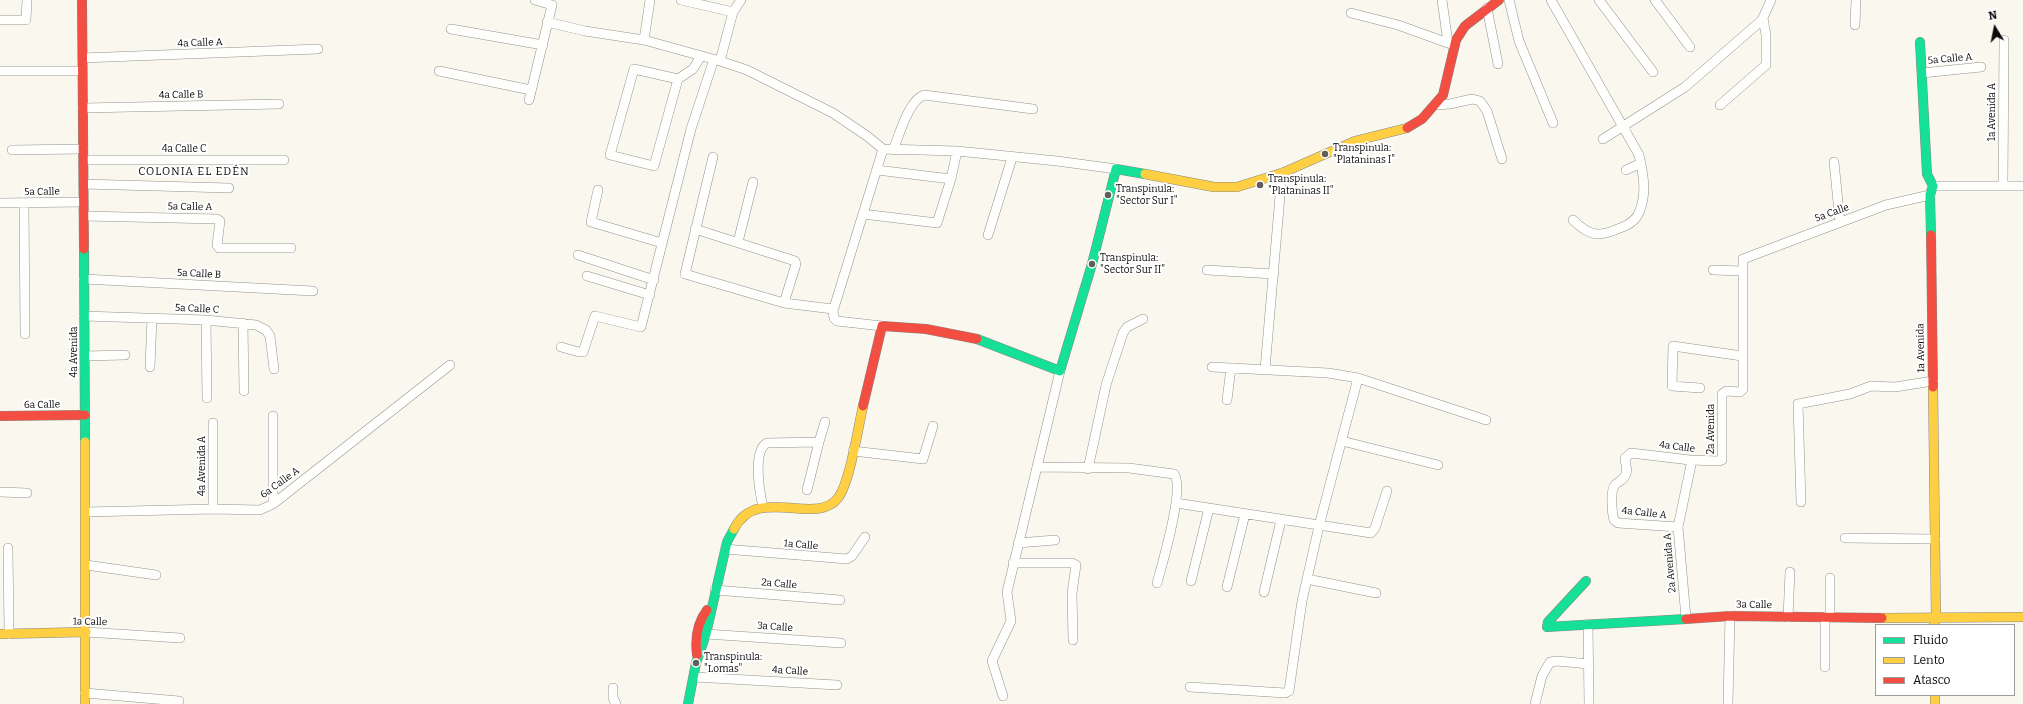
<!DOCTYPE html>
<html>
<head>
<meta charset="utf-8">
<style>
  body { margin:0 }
  #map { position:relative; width:2023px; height:704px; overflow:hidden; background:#faf8ee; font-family:Bitter,serif }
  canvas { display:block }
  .legend { position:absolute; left:1875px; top:624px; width:140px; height:72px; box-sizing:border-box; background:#fff; border:1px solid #9d9d9d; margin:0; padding:5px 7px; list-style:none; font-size:12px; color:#0b0b0b }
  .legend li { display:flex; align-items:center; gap:8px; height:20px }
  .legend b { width:20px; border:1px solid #9d9d9d }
  .north { position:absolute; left:1975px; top:8px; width:40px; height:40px; -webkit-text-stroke:3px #fff; paint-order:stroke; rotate:350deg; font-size:11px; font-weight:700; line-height:16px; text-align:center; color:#0b0b0b }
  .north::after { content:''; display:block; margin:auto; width:14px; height:18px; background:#0b0b0b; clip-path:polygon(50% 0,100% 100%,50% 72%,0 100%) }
</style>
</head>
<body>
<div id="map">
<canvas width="2023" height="704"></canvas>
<ul class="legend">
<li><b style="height:5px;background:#16e098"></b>Fluido</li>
<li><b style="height:5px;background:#ffcf43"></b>Lento</li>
<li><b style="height:5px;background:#f24e42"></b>Atasco</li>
</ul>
<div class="north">N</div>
</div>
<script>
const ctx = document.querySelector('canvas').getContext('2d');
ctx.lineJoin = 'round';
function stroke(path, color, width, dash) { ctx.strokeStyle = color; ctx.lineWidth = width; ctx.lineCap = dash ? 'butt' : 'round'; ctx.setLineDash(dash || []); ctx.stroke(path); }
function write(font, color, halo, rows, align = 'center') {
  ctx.font = font + ' Bitter,serif'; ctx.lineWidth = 4; ctx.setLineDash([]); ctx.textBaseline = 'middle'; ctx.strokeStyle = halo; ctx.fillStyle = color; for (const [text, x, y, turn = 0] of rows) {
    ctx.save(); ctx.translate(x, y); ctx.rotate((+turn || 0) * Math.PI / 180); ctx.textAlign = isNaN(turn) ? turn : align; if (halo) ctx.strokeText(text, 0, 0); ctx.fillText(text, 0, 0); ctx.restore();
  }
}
const street = new Path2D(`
  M681,0L733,12
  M1442,0L1448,43L1453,44
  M1509,0L1519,41L1553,123
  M1551,0L1639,155C1643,173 1647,192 1640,210C1637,220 1629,225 1620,228C1600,237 1590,237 1573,220
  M1599,0L1653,72
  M1655,0L1690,47
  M1487,8L1498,64
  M1351,13L1398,25L1448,43
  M0,20H26L27,0
  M547,22L585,31L644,40L720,61L747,70L833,113L867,136L883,149L957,151L1057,161L1116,169
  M1855,25L1856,0
  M451,29L543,45
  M644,40L650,0
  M82,58L318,49
  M720,61L733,12L741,0
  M0,71H83
  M439,71L531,90
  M1922,73L1981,67
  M678,79L634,69L610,155L654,166L678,79L693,69L701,56
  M529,100L552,5L535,0
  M1435,105L1450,104L1472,99L1480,101L1487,111L1502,159
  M1720,105L1766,65V35L1763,18
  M83,108L279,104
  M1603,139L1685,87L1762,20L1771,0
  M12,150L83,149
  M893,150C900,134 908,101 924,95L1033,109
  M713,157L685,274L784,303L833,309
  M83,160H284
  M1834,162L1840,222
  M877,170L951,179
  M1626,170L1641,163
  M83,184L229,188
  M2003,185L2004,40
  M1933,186H2023
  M598,190L591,222L662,243
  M0,203L83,202
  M24,203L25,334
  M863,214L937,223L951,179L957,151
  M84,216L217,219L220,221L217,245L219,248H291
  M695,229L795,261L796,264L784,303
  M988,235L1012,158
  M738,242L753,182
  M578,255L654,280
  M1207,270L1274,274
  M1713,270L1742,271
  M587,276L650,295
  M84,279L313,291
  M84,316L206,320L256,325L266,330L270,336L274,369
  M206,320L207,398
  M243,323L244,391
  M882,326L837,321L834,318L833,311L883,149
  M561,347L579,352H583L595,316L641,327L691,129L714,59
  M85,356L125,355
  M150,367L152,318
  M1265,369L1282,173
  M1358,378L1486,420
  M1700,388L1672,386L1673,346L1742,356
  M1227,400L1231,368
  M273,416V504
  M213,423V509
  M1342,441L1438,465
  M819,442L825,422
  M853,451L923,459L933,426
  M1038,467L1129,468L1174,474C1185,487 1162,565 1157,583
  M1088,469L1106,385L1123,333L1127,327L1143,319
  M0,492L27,493
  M1801,502L1798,404L1850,394L1871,386L1895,387L1933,381
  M1176,503L1371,533L1375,528L1387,491
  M763,507C760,494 752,451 767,443L819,442L807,490
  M86,512L213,509L260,510L273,504L450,365
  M1678,527L1618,523L1614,520C1612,513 1610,490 1615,485C1619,481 1624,480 1626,474C1628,469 1625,463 1625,458L1631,453L1690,460L1719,461L1722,460V394L1726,391L1740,392L1743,389V259L1886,205L1930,195
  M1845,538L1935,539
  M1018,543L1055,540
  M8,548L9,634
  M725,549L847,559L852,556L865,537
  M1013,563H1072L1076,565L1072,593L1073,640
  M86,565L156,575
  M1830,578V617
  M1307,579L1376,593
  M1191,581L1209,508
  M1227,587L1245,514
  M715,590L840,600
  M1264,592L1281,520
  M1788,617L1790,572
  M1825,617V667
  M1686,618L1678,527L1692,460
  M1588,624L1589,704
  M86,632L180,638
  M706,634L841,643
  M694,677L837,685
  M1190,687L1285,693L1289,691L1302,601L1319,526L1358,378L1328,373L1212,367
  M613,688V698L616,704
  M85,693L179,701
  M1003,696L992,661L1011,621L1007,592L1060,371
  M1535,704L1542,676L1550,662L1557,661L1589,664
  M1728,704L1730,616`);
const fast = new Path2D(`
  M1920,42L1927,174L1933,186L1930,195L1931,235
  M84,249L85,442
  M977,339L1060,371L1092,264L1116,169L1145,174
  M1586,581L1548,622L1547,627L1686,619
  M688,704L696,663L706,634L727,542L734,529`);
const slow = new Path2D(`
  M1145,174L1214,187H1237L1282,173L1355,141L1407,128
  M1933,387L1936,619L1934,625
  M85,442V704
  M734,529C757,484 816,527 838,498C850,482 858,428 863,406
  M1882,618L2023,617
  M0,634L86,632
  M1935,695V704`);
const jam = new Path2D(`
  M82,0L84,249
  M1407,128L1422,119L1443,95L1456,40L1465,26L1499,0
  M1931,235L1933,387
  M863,406L882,326L926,329L977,339
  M0,416L85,415
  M1686,619L1730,616L1882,618
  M697,655C695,639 697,623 707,610`);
stroke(street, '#93928d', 10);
stroke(fast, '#898884', 10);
stroke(slow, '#898884', 10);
stroke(jam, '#898884', 10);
stroke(street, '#fefefc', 9);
stroke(fast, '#16e098', 9);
stroke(slow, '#ffcf43', 9);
stroke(jam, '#f24e42', 9);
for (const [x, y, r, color] of [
  [1325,154,4,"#5f5e5a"],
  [1260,185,4,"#5f5e5a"],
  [1108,195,4,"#5f5e5a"],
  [1092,264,4,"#5f5e5a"],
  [696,663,4,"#5f5e5a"]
]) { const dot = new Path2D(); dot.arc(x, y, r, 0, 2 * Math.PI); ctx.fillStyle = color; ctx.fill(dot); stroke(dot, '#fff', 1.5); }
write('10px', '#0b0b0b', '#fff', [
  ["4a Calle A",200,43,-2],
  ["5a Calle A",1950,59,-5],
  ["4a Calle B",181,95,-1],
  ["1a Avenida A",1992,112,-90],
  ["4a Calle C",184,149],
  ["5a Calle",42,192,-1],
  ["5a Calle A",190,207,1],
  ["5a Calle",1832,213,-20],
  ["5a Calle B",199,274,3],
  ["5a Calle C",197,309,3],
  ["1a Avenida",1921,348,-91],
  ["4a Avenida",74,352,-90],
  ["6a Calle",42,405,-1],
  ["2a Avenida",1711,429,-90],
  ["4a Calle",1677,447,7],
  ["4a Avenida A",202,466,-90],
  ["6a Calle A",280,483,-36],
  ["4a Calle A",1644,513,6],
  ["1a Calle",801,545,5],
  ["2a Avenida A",1670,563,-95],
  ["2a Calle",779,584,5],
  ["3a Calle",1754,605,1],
  ["1a Calle",90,622,1],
  ["3a Calle",775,627,4],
  ["4a Calle",790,671,3]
]);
write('10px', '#0b0b0b', '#fff', [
  ["Transpinula:",1333,148],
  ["\"Plataninas I\"",1333,160],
  ["Transpinula:",1268,179],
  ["\"Plataninas II\"",1268,191],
  ["Transpinula:",1116,189],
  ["\"Sector Sur I\"",1116,201],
  ["Transpinula:",1100,258],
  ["\"Sector Sur II\"",1100,270],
  ["Transpinula:",704,657],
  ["\"Lomas\"",704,669]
], 'left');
ctx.letterSpacing = '1px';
write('11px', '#0b0b0b', '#fff', [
  ["COLONIA EL EDÉN",194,172]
]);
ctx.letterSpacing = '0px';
</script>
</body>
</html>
